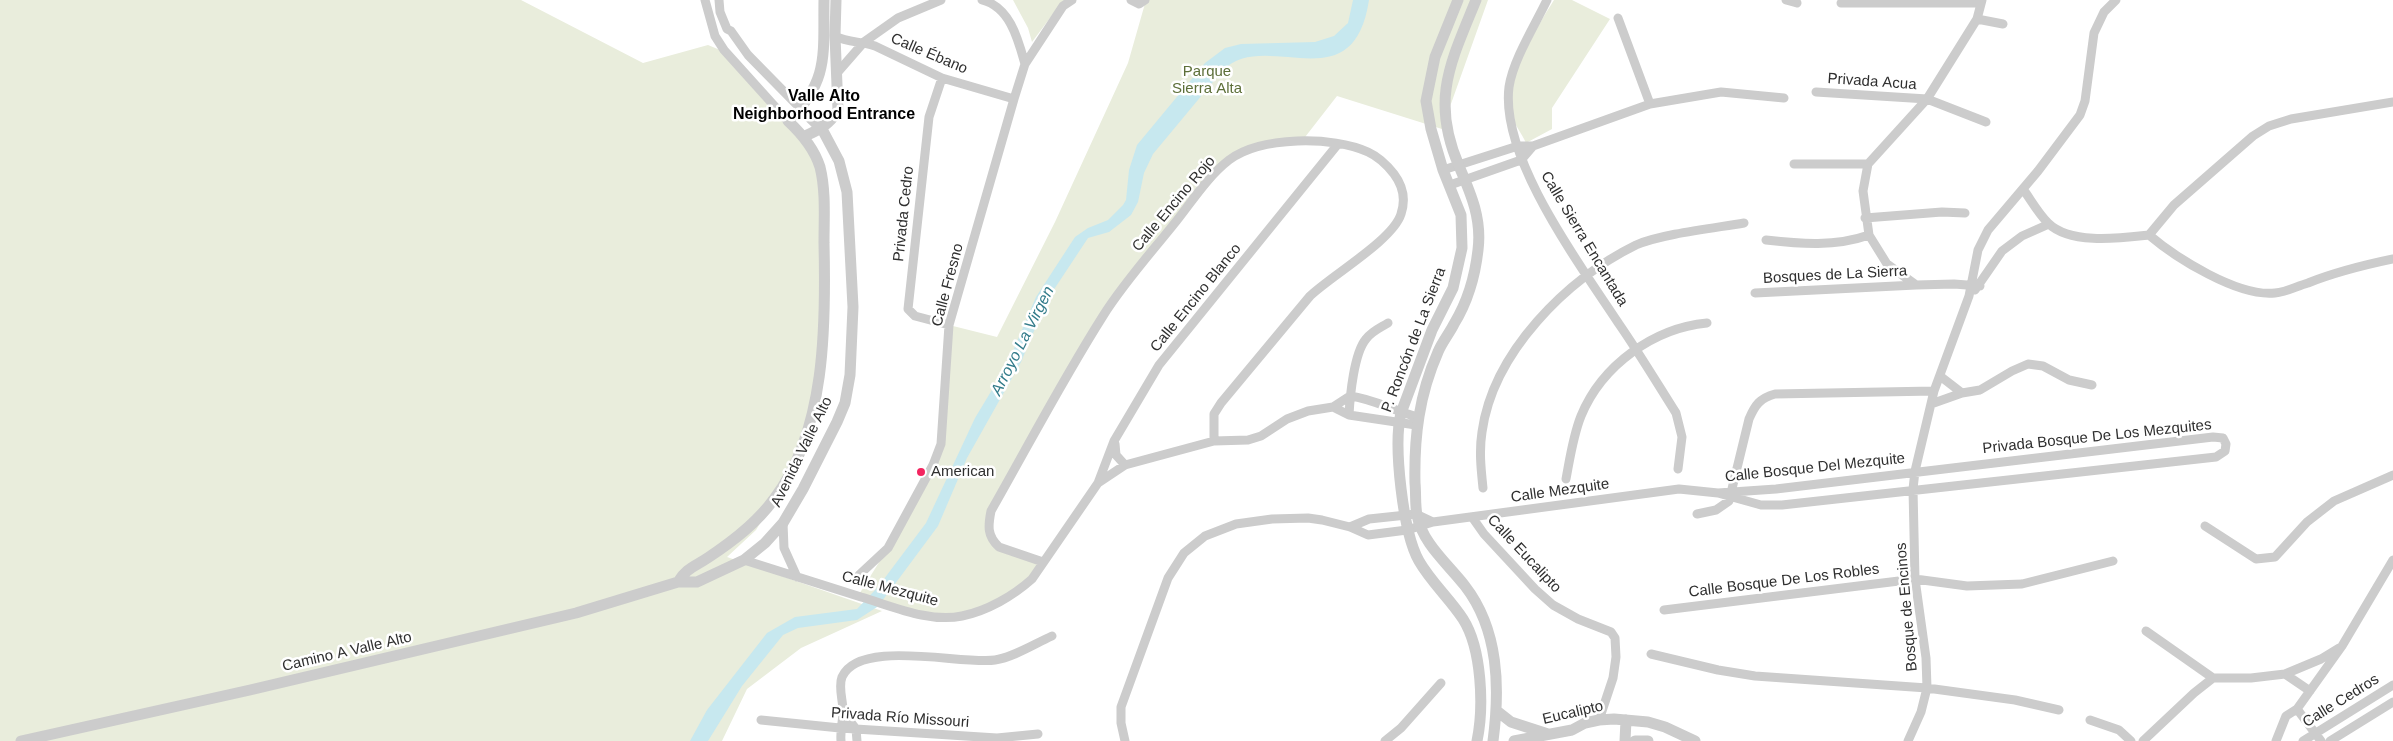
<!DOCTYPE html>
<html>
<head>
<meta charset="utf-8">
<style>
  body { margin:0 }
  canvas { display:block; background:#fff }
</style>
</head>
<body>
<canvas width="2393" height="741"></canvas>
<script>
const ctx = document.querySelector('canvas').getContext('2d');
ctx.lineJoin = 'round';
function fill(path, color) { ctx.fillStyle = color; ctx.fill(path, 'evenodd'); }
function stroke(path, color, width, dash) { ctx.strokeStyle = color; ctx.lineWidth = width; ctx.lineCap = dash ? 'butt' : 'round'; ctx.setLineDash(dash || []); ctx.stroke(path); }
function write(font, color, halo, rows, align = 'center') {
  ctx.font = font + ' Arial,sans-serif'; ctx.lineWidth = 5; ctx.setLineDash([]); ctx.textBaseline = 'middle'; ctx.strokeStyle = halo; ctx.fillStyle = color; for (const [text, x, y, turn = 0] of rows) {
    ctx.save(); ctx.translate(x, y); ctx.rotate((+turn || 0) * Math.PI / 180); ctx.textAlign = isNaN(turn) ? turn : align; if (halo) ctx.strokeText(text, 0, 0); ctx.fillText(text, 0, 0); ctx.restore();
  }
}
fill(new Path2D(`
  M0,0H521L643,63L708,45L720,50L805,136L820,167L825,320L815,396L791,473L756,530L727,557L882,611L801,648L747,689L722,741H0Z
  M1013,0H1068L1059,6L1032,42L1028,28Z
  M1146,0H1488L1442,129L1337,96L1302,141L1269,145L1231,159L1103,315L987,526L999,547L1043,562L1032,579L982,610L944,617L858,596L888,548L941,444L949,325L997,337L1055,222L1128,63Z
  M1554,0H1572L1610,19L1552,108V129L1526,143C1522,134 1514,124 1512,115C1503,82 1537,27 1554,0Z`), '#e9eddc');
fill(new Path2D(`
  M1353,0H1369C1353,106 1265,26 1222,71L1153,154L1144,173L1138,202L1131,215L1109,232L1088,238L1047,300L1021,362L967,458L938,526L889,592L877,607L857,620L798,628L783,635L742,686L708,741H690L707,710L767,633L795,617L857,609L878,587L926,523L975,418L1007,365L1036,297L1075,237L1088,228L1108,220L1123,205L1126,200L1129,170L1137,145L1205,63L1225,48L1241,44L1315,42L1334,36L1348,23Z`), '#c7e8ef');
stroke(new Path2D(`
  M705,0L715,36L724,50L788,121
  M719,0L720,12L727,29L731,31L748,55L801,109
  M982,0C1010,7 1018,39 1025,64
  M1131,0L1139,4L1145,0
  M1547,0C1535,25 1513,60 1509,87C1500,158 1581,266 1619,324C1639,353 1657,383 1676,413L1682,437L1678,469
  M1786,0L1797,3
  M1841,3H1981
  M1618,18L1650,104
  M1977,19L2003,24
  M835,36C848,43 861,41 875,46L942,78L1014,99
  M837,73L864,42L898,18L941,0
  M942,78L929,117L908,309L915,316L949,325
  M1816,92L1927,99L1986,122
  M1794,164H1868
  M1443,170L1518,146H1533L1650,104L1721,92L1784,98
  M1450,185L1521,160L1533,146
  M2023,189C2031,200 2038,213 2048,223C2070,245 2121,238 2149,235
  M1865,218L1942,212L1965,213
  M2149,235L2174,205L2253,136L2269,126L2291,119L2393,102
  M2149,235C2176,258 2238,297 2275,293C2287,292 2297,286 2308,283C2336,272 2364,265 2393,259
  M1766,240C1801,244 1835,247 1869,235
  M1980,286L1954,284L1916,285L1887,264L1869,235L1863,191L1868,164L1927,99L1977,19L1982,0
  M1975,290L2002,251L2022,236L2049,224
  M1755,293L1916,285
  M1940,376L1962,393
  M1931,404L1962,393L1980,390L2012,371L2028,364L2043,366L2069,380L2092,385
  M1333,407L1349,415L1416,425
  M1349,415C1350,396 1354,353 1366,339C1372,331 1380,328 1388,323
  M1115,444L1116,455L1125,465
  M1566,479C1570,458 1573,436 1581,416C1602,365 1654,328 1707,323
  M1098,483L1125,465L1214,441L1248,440L1261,436L1287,419L1308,411L1333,407L1350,396C1374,399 1394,411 1418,417
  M1483,488C1481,469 1479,451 1482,432C1493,352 1567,279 1636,245C1661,234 1715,228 1744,223
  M1697,514L1716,510L1729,501L1749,419C1755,405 1760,398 1775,394L1934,391
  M1472,517L1484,534L1535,589L1553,605L1578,619L1611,632L1615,638L1616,657L1613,678L1599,720
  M783,523L784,548L797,577
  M2205,526L2256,559L2275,557L2307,522L2334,501L2393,475
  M1350,527L1369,519L1416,514L1433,522
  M744,560C783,572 822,585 861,597C892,606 929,623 962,616C987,611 1013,596 1032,579L1098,483L1114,441L1159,365L1338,144
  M1043,562L999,547C987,536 988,526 991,511C1028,446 1063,379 1103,316C1123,284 1150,254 1174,224C1191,203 1207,177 1229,160C1261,136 1333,136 1368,152C1379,157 1387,165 1394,174C1403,186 1406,199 1401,214C1393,240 1332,275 1310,296L1221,403L1214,414V441
  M859,575L888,548L933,465L941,444L949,325L1014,99L1025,64L1063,6L1072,0
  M1664,610L1915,579L1967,586L2022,584L2113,561
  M2146,631L2213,678H2251L2285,674L2321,659L2339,648
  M1651,654L1718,670L1755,676L1927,688L2015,700L2059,710
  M2285,674L2310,691
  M2297,709L2321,741
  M843,712L856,729L857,741
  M761,720L840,728L997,738L1038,734
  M2090,720L2119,730L2131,741
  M841,741C840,730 843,721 843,711C843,700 838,687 842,677C859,638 962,665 995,660C1014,657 1034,644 1052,636
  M1125,741L1121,723V707L1168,578L1184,553L1205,536L1236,524L1272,519L1308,518L1322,520L1350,527L1368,535L1407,530L1433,522L1679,489L1718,493L1761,505H1782L2216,457L2225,451L2226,444L2223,438L2213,437L1776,489L1718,493
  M1385,741L1401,728L1441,683
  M1908,741L1921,712L1927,688L1926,658L1915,579L1913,489L1915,471L1934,391L1969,296L1978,250L1988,230L2038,171L2080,115L2085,101L2094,33L2104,12L2116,0
  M2143,741L2194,693L2213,678
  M2276,741L2286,716L2297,709L2342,646L2393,560
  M2303,741L2393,685
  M2330,741L2393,702`), '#ccc', 9);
stroke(new Path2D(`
  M1458,0L1435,57L1426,101L1431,129L1443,170L1461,215L1462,248L1453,288L1432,330L1401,413C1393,445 1403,533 1419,561C1431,582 1450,599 1463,619C1482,649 1484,707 1477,741
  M1476,0C1451,62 1430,99 1459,166C1471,194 1482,219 1478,250C1475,277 1468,301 1454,324C1449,334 1442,342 1438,352C1419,395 1414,437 1415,483C1416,493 1415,505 1417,515C1422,543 1448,564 1465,586C1499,630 1500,688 1493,741
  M805,136C819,130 830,124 838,110L835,36L836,0
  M678,582C686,568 696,566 709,557C733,541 757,523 774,499C826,431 826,325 824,243C824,218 826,191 820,167C814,148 802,134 788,121C830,81 823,53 824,0
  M1497,711L1511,722L1548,734
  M21,741L250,690L576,613L678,582H697L744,560L765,543L783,523L803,489L837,422L845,403L850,375L853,307L847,192L839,161L822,129L801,109
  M1514,741L1572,730L1585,723L1599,720L1614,719L1648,722L1665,727L1695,741
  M1625,741L1626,720
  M1635,741H1648`), '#ccc', 11);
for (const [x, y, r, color] of [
  [921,472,5,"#f3245f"]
]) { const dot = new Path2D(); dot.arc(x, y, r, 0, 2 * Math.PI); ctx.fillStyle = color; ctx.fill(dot); stroke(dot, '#fff', 2); }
write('15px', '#2f2f2f', '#fff', [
  ["Calle Ébano",929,54,23],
  ["Privada Acua",1872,82,4],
  ["Calle Encino Rojo",1174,204,-50],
  ["Privada Cedro",904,214,-84],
  ["Calle Sierra Encantada",1584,239,59],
  ["Bosques de La Sierra",1835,275,-3],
  ["Calle Fresno",948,285,-75],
  ["Calle Encino Blanco",1196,298,-51],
  ["P. Roncón de La Sierra",1414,340,-69],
  ["Privada Bosque De Los Mezquites",2097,437,-6],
  ["Avenida Valle Alto",802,452,-64],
  ["Calle Bosque Del Mezquite",1815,468,-6],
  ["Calle Mezquite",1560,491,-8],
  ["Calle Eucalipto",1524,554,47],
  ["Calle Bosque De Los Robles",1784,581,-7],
  ["Calle Mezquite",890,589,15],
  ["Bosque de Encinos",1907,607,-95],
  ["Camino A Valle Alto",347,652,-13],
  ["Calle Cedros",2341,701,-32],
  ["Eucalipto",1573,713,-13],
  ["Privada Río Missouri",900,718,4]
]);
write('15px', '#5d6f39', '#fff', [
  ["Parque",1207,72],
  ["Sierra Alta",1207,89]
]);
write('15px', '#2f2f2f', '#fff', [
  ["American",931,472]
], 'left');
write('bold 16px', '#000', '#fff', [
  ["Valle Alto",824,97],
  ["Neighborhood Entrance",824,115]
]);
write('italic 16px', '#327b8a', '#fff', [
  ["Arroyo La Virgen",1023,341,-63]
]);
</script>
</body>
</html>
